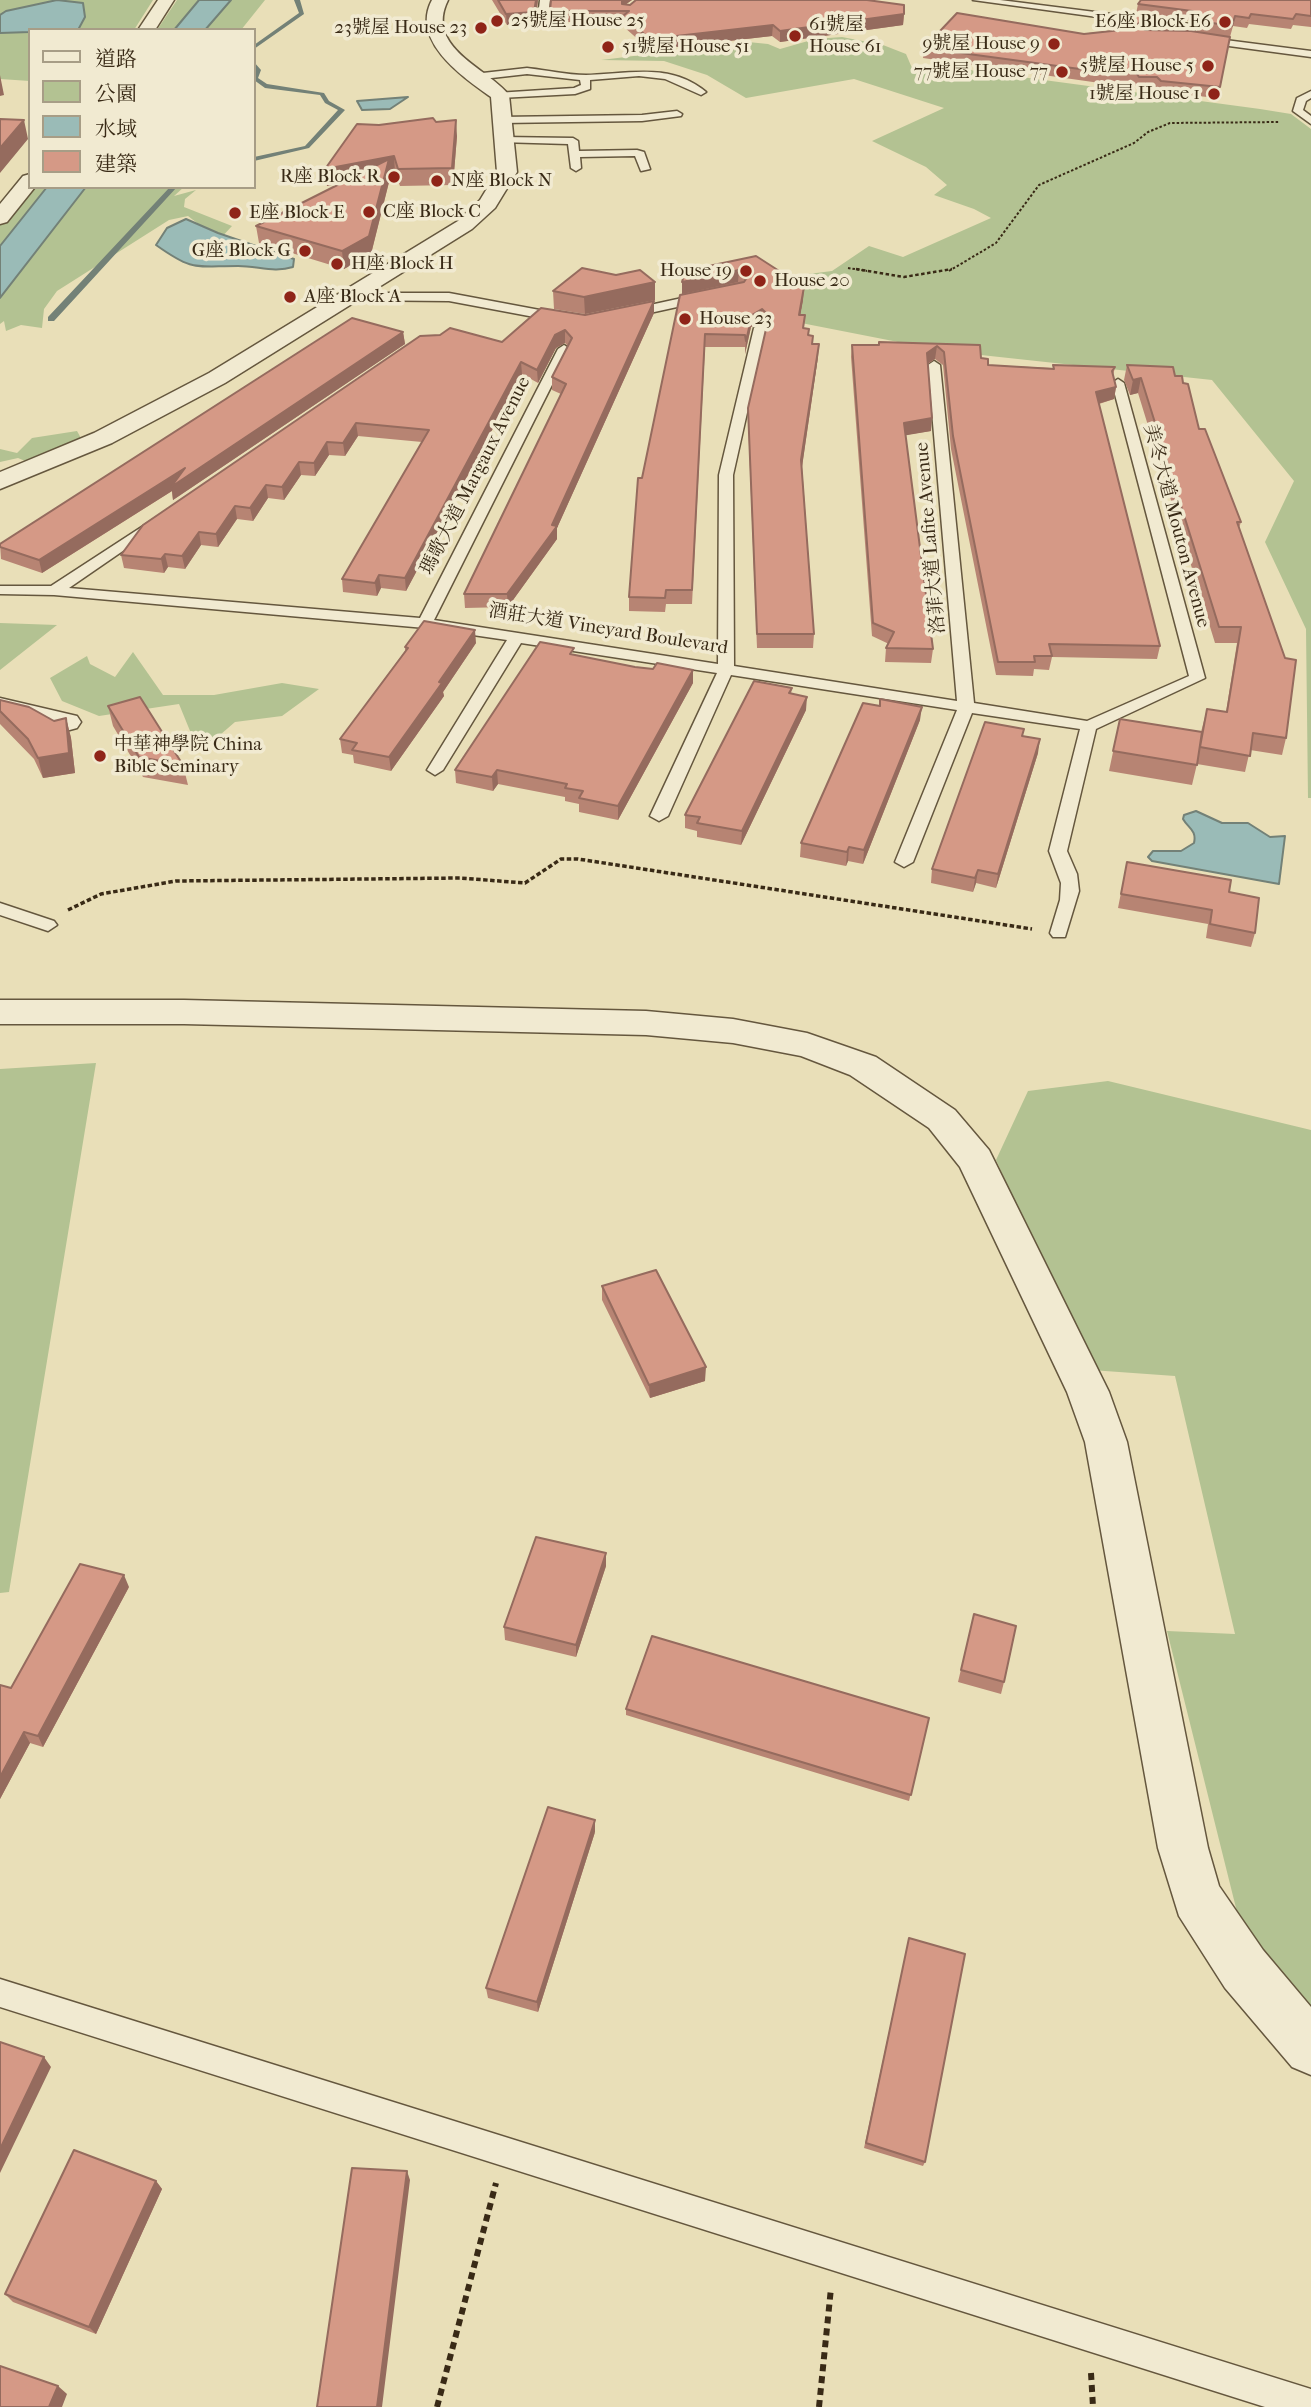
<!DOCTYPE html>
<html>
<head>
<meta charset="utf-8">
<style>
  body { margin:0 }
  #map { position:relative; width:1311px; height:2407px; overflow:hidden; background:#e9dfb8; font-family:"IM FELL French Canon","Noto Serif TC",serif }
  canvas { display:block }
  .legend { position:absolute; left:28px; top:28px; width:228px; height:161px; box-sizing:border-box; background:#f1ead1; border:2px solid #a79d86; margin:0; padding:9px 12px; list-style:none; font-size:21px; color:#392a16 }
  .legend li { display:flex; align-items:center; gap:14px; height:35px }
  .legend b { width:35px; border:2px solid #a79d86 }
</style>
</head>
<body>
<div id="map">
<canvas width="1311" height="2407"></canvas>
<ul class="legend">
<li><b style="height:9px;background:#f1ead1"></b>道路</li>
<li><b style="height:19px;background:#b3c292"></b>公園</li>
<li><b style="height:19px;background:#9abbb7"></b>水域</li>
<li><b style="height:19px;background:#d59986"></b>建築</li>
</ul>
</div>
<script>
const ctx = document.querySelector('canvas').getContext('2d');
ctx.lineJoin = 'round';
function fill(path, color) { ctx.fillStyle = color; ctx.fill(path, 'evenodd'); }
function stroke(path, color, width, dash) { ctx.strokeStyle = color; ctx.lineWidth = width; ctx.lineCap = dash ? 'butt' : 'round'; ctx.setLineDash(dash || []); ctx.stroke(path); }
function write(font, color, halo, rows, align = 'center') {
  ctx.font = font + ' "IM FELL French Canon","Noto Serif TC",serif'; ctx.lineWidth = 7; ctx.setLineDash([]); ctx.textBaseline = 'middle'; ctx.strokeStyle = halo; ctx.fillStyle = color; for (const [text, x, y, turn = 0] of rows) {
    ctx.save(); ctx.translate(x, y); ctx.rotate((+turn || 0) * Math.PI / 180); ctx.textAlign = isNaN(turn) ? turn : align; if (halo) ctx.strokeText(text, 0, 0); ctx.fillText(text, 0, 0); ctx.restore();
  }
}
fill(new Path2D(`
  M0,0H153L134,30H30V81L0,79Z
  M177,0H199L174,30H157Z
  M231,0H265L241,30H205Z
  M842,37L883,45L906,54L912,68L932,65L1260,109L1291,114L1311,129V798H1308L1306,629L1265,542L1294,481L1212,380L944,351L791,321L777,278L832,271L869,246L903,257L991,218L974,209L934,195L947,185L926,167L872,141L944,108L854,79L746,98L707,75L664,61L601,60L748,42L768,44L780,49L815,39Z
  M31,187H47L0,246V225Z
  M86,187H184L174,196L196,190L185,199L184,207L232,226L219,240L188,216L169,220L57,291L44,309L42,328L21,325L6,331L4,321L0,324V298Z
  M77,431L82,440L30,463L18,458L0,462V449L17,453L32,438Z
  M0,623L57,625L0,670Z
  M133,652L163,695H214L282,683L319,689L282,716L235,722L206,747L197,748L179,704L99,716L62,701L50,678L87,656L90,664L115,677Z
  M96,1063L9,1592L0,1593V1069Z
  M1108,1081L1311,1130V2015L1238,1916L1167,1631L1235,1634L1175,1376L1091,1370L996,1160L1028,1091Z`), '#b3c292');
const water = new Path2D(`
  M57,0L83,3L85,17L78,30H30V32L0,33V15L6,11Z
  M199,0H231L205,30H174Z
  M408,97L390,109L362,110L357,101Z
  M47,187H86L0,298V246Z
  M186,219L218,233L294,259L293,267C274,273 258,266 238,266C195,266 194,272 156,245L167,228Z
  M1196,811L1222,823H1248L1270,837L1285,836L1279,884L1152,861L1148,857L1153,851H1181L1194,843C1197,830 1188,828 1183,819L1184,815Z`);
fill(water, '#9abbb7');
stroke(water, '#738177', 2);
fill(new Path2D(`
  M294,0H300L304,14L254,49V45L299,13Z
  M254,62L261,70L258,78L267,84L324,93L329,101L345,110L309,148L254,161V157L305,146L338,110L325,103L320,95L265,88L254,80Z
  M170,187H177L54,321H48V317Z`), '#738177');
const service = new Path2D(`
  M540,0H550L547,25L542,28L537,25Z
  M973,0H1000L1190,24L1195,27L1194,36C1187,41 1168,42 1161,37L1163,35L1185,33V29Z
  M1202,37L1311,51V57L1199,42L1197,40Z
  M527,68C546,70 567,75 586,75C628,74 670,62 706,92L701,95L665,79L639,76L590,80V89L575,94L500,98L495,95L496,93L574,88L581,85L580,80L527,74L474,80L469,77L474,74Z
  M1311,91V98L1306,101L1303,110L1311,116V124L1293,111L1297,98Z
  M677,111L682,114L681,116L642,121L501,123L496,120L501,117L642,115Z
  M503,137L573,138L578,141L579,151L637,150L644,152L650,169L641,171L635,156L580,157L581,168L576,171L571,168L568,144L499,142V138Z
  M348,293H449L561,314L567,318L561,322L449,301L344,300L342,297Z
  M705,293L709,294V300L627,318L621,314L627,310Z
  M760,324L766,328L733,475L734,666L957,701L928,365L934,361L940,365L974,703L1087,721L1189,676L1112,383L1118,379L1124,383L1205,678L1096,729L1067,851L1077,874L1079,891L1065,937H1053L1050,933L1060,900L1061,883L1049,851L1080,729L972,713L913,862L904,867L895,862L957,710L731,675L668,816L659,821L650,816L717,673L521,643L443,770L435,775L427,770L507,640L425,628L54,595L0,594V586H51L157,517L162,518V524L69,588L420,618L558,349L564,345L570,349L434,620L718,664L719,475L754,328Z
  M0,903L54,921L57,925L48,931L0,915Z
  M0,1979L1311,2389V2407H1265L0,2007Z`);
const minor = new Path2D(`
  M158,0H174L155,30H138Z
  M432,0H448C424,48 488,68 509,95L517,172L495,208L472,229L225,383L112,443L0,489V472L94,433L209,373L458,221L480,200L497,172L491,97C463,77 410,41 432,0Z
  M30,174V187H35L7,222L0,224V204L23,176Z
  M0,698L77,716L81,722L77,728L66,731L0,716Z
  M0,1000H184L646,1011L733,1019L807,1033L876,1057L955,1110L989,1150L1109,1392L1127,1442L1208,1848L1219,1886L1263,1950L1311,2007V2075L1292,2067L1225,1988L1179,1916L1158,1848L1085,1442L1067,1392L960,1167L929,1128L850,1075L801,1056L733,1043L646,1035L184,1024H0Z`);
stroke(service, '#65573e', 3);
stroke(minor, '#65573e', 3);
stroke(new Path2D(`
  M848,268L867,271
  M949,271L996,243L1039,185L1134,143L1148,132L1170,123L1279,122`), '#392a16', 2, [2.5, 2]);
stroke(new Path2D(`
  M856,269L904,277L952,269`), '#392a16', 2.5, [3.5, 2.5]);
stroke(new Path2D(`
  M68,910L101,894L176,881L460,878L525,883L561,859H578L1032,929`), '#392a16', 3.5, [4.5, 2.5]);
stroke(new Path2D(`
  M1091,2373L1093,2407
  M437,2407L496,2183
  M819,2407L831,2288`), '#392a16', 6, [7, 5]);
fill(service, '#f1ead1');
fill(minor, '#f1ead1');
fill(new Path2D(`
  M492,0H538L535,23L507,25Z
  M551,0H632L626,4L904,14L903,25L780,42L772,36L650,50L624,27V22H550Z
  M1311,0V27L1293,25L1291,29L1249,24L1247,28L1233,26L1230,37L1197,32L1196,25L1190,21L1148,16L1178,20L1176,30L1230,37L1217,98L1159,92L1156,87L1137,88L1133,82L1100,83L923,58L924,48L1121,30L1136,14L1138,4Z
  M436,122L457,136L453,185L400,186L395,173L391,174L371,254L344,269L259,243L256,226L341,183L327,186L325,169L379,125Z
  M756,256L803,300L800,315L804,328L809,335L813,336V344L818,357L802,466L814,634L813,648H757L748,421V408L767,327L761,322L751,327L745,354V347H705L692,604H666L665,612L629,611V597L642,478L680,295L739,283L682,294V282Z
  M553,291L655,300L585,314L554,309Z
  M654,313L557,528V539L508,607L465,608L464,594L561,394L552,390V377L568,346L565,343L556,348L538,383L522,374L406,591L381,588L377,596L343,592L342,579L422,442L358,436L345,456L329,455L315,476L301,475L284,500L268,498L253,521L237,519L218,547L201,545L185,569L168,567L164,573L124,568L121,555L502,342L585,315Z
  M403,332L405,344L173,500L172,491L42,573L1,559L0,544Z
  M852,345H980L981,358L988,365L1053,368V365L1115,367L1113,376L1116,387L1114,399L1099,404L1160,646L1157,659L1052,657L1049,670L1034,669L1033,676L996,675L951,449L943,365L935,359L928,364L931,431L905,435L933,649L931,663L885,662L886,648L889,644L872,636L851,357Z
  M1127,365L1175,376L1183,383L1199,429L1241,522L1239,528L1286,738L1282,755L1250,750L1245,772L1197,764L1192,785L1109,771L1120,719L1201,732L1207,709L1226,712L1237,643H1215L1138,393L1130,395L1124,380Z
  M476,643L443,692L444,696L391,771L354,763L353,755L342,753L340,739L405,651V647Z
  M574,655L693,683L618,820L579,812V804L565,801V797L498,784L493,791L456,783L455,770Z
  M792,688L791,694L806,710L741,845L697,837V831L685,828V815Z
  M880,699L920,720L863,864L848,861L846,866L800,857L801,843L879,706Z
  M0,700L54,721L66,718L71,738L75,773L43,778L34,759L0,724Z
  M108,706L183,765L188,785L143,777L113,726Z
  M1023,736L1038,753L996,888L976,883L973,892L931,883L932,869Z
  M1127,862L1229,892L1255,933L1251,947L1206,938L1208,924L1118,908Z
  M602,1286L705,1381L650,1398L602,1300Z
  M606,1553V1566L576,1657L505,1640L504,1627Z
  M129,1587L43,1747L30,1743L0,1799V1685L11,1688Z
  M974,1614L1004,1682L1001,1694L958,1682Z
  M626,1709L929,1718L909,1801L626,1715Z
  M595,1832L538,2012L488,1998L486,1988Z
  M909,1938L925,2162L923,2166L864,2148Z
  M156,2181L162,2189L96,2334L13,2302L5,2294Z`), '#b78473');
fill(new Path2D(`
  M536,0H538L535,23L507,25L506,14Z
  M622,0H632L622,7V15Z
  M904,14L903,25L780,42V31Z
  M773,25L772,36L650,50V39Z
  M0,75L4,95L0,96Z
  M24,120L28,139L0,173V148Z
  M456,120L457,136L453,185L452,168Z
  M394,156L395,173L391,174L371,254L344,269L342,251L385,175L327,186L325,169Z
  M739,270L738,282L682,294V282Z
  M655,282V300L585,314L584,297Z
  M804,287L803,300L798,328L799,315Z
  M654,301V313L557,528V539L508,607L507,594L552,525Z
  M762,309L761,322L751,327L745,354L746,341L752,315Z
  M565,330V343L556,348L538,383L537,370L555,335Z
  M403,332L405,344L173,500L172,491L42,573L39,560Z
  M819,344L818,357L801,474V460Z
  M937,346L935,359L925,365L927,353Z
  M521,362L522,374L406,591L405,578Z
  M1141,378L1138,393L1130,395L1133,380Z
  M1116,387L1114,399L1094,405L1096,392Z
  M932,418L931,431L902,436L904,423Z
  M356,423L358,436L345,456L343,443Z
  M327,442L329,455L315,476L314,463Z
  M299,462L301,475L284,500L282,487Z
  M266,485L268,498L253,521L250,508Z
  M235,506L237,519L218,547L216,534Z
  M199,532L201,545L185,569L182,556Z
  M165,554L168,567L164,573L161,559Z
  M379,575L381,588L377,596L375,583Z
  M475,630L476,643L443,692L444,696L391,771L389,757Z
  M693,670V683L618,820V806Z
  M807,697L806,710L741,845L742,831Z
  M922,707L920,720L863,864L864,850Z
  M66,718L71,738L75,773L43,778L38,758Z
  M1040,739L1038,753L996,888L998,874Z
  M497,770L498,784L493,791L492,777Z
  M849,847L848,861L846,866L847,852Z
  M978,870L976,883L973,892L975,878Z
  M706,1367L705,1381L650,1398L649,1385Z
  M606,1553V1566L576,1657V1645Z
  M124,1575L129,1587L43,1747L38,1736Z
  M24,1732L30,1743L0,1799V1777Z
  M595,1820V1832L538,2012L537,2002Z
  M44,2057L51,2067L0,2173V2149Z
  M407,2171L410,2180L382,2407H377Z
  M156,2181L162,2189L96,2334L89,2327Z
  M58,2386L67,2394L62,2407H49Z`), '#956b5e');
const building = new Path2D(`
  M498,0H536L534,12L506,14Z
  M551,0H622V4L630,5L636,0H867L904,5V14L780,31L773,25L650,39L623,16L629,11H550Z
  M1141,0H1311V16L1296,14L1293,19L1251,14L1249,18L1235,16L1232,26L1199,21L1198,14L1192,11L1138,4Z
  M957,13L1084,34L1121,30L1132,14L1178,20H1142L1137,25L1145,30L1191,31L1230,37L1220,87L1161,81L1157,77H1139L1135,71L1102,72L924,48Z
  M433,118L436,122L456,120L452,168L398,169L394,156L325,169L357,124L379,125Z
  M0,119L24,120L0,148Z
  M389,159L369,236L342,251L256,226Z
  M756,256L804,287L799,315H805L803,328L809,329L808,335L813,336L812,344H819L801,460L814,634H757L748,408L769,316L762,309L752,315L746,341L745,335L705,334L692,590H666L665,598L629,597L638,478H642L680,295L744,282L748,276L739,270L682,282L685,271Z
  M582,268L616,275L640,270L655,282L584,297L553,291Z
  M654,301L552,525L557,526L507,594H464L566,384L552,377L572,338L565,330L555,335L537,370L521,362L405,578L379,575L375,583L342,579L429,430L356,423L343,443L327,442L314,463L299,462L282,487L266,485L250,508L235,506L216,534L199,532L182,556L165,554L161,559L121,555L143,525L420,336L440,335L450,328L502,342L541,308L585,315Z
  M352,318L403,332L171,487L185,468L39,560L0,547V544Z
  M879,342L980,345L981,358L988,359V365L1054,369L1053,365L1115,367L1112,371L1116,387L1096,392L1160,646L1049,644L1052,656H1034L1035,662H998L953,436L944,352L937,346L927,353L932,418L904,423L933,649L886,648L894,632L873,623L852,345H879Z
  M1127,365L1173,367L1175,376H1182L1183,383L1188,384L1199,429H1205L1241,522H1237L1285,658L1296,660L1286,738L1253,733L1250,756L1200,747L1207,709L1227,712L1241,627H1219L1141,378L1133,380Z
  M424,621L475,630L439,682L442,683L389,757L352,750L357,743L340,739L408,648L405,647Z
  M540,642L574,648L570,654L635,667L653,669L657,663L693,670L618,806L579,798L583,791L565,788L567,784L497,770L492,777L455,770Z
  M754,681L792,688L789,693L807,697L742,831L697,823L700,817L685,815Z
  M140,697L183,765L139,757L108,706Z
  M880,699L922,707L864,850L849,847L847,852L801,843L863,703L880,706Z
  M0,700L29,707L54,721L66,718L69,753L38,758L28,739L0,711Z
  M1120,719L1202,732L1197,765L1113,751Z
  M985,722L1024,729L1022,736L1040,739L998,874L978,870L975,878L932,869Z
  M1127,862L1231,880L1229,892L1259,898L1255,933L1210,924L1212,910L1121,894Z
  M656,1270L706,1367L649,1385L602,1286Z
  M536,1537L606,1553L576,1645L504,1627Z
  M80,1564L124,1575L38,1736L24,1732L0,1777V1685L11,1688Z
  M974,1614L1016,1626L1004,1682L961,1670Z
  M652,1636L929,1718L911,1795L626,1709Z
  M548,1807L595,1820L537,2002L486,1988Z
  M909,1938L965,1954L925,2162L866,2143Z
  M0,2042L44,2057L0,2149Z
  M74,2150L156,2181L89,2327L5,2294Z
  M352,2168L407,2171L377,2407H317Z
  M0,2366L58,2386L49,2407H0Z`);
fill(building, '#d59986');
stroke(building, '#956b5e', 2);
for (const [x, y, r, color] of [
  [497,21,7,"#8f2418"],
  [1225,22,7,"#8f2418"],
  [481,28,7,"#8f2418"],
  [795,36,7,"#8f2418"],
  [1054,44,7,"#8f2418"],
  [608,47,7,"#8f2418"],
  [1208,66,7,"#8f2418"],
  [1062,72,7,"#8f2418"],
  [1214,94,7,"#8f2418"],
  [394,177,7,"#8f2418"],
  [437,181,7,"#8f2418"],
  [369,212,7,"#8f2418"],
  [235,213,7,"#8f2418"],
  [305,251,7,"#8f2418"],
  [337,264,7,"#8f2418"],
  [746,271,7,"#8f2418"],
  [760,281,7,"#8f2418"],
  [290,297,7,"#8f2418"],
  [685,319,7,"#8f2418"],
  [100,756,7,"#8f2418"]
]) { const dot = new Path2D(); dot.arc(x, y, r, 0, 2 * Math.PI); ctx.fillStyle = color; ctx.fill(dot); stroke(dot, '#f1ead1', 2.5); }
write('19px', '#392a16', '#f1ead1', [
  ["25號屋 House 25",511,21],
  ["E6座 Block E6",1211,22,"right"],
  ["61號屋",809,25],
  ["House 61",809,47],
  ["23號屋 House 23",467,28,"right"],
  ["9號屋 House 9",1040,44,"right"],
  ["51號屋 House 51",622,47],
  ["5號屋 House 5",1194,66,"right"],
  ["77號屋 House 77",1048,72,"right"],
  ["1號屋 House 1",1200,94,"right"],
  ["R座 Block R",380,177,"right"],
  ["N座 Block N",451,181],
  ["C座 Block C",383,212],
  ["E座 Block E",249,213],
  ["G座 Block G",291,251,"right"],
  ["H座 Block H",351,264],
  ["House 19",732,271,"right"],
  ["House 20",774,281],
  ["A座 Block A",304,297],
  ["House 23",699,319],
  ["中華神學院 China",114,745],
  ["Bible Seminary",114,767]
], 'left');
write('19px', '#392a16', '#f1ead1', [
  ["瑪歌大道 Margaux Avenue",476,476,-63],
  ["美冬大道 Mouton Avenue",1176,526,75],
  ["洛菲大道 Lafite Avenue",931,538,-95],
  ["酒莊大道 Vineyard Boulevard",608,630,9]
]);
</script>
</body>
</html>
